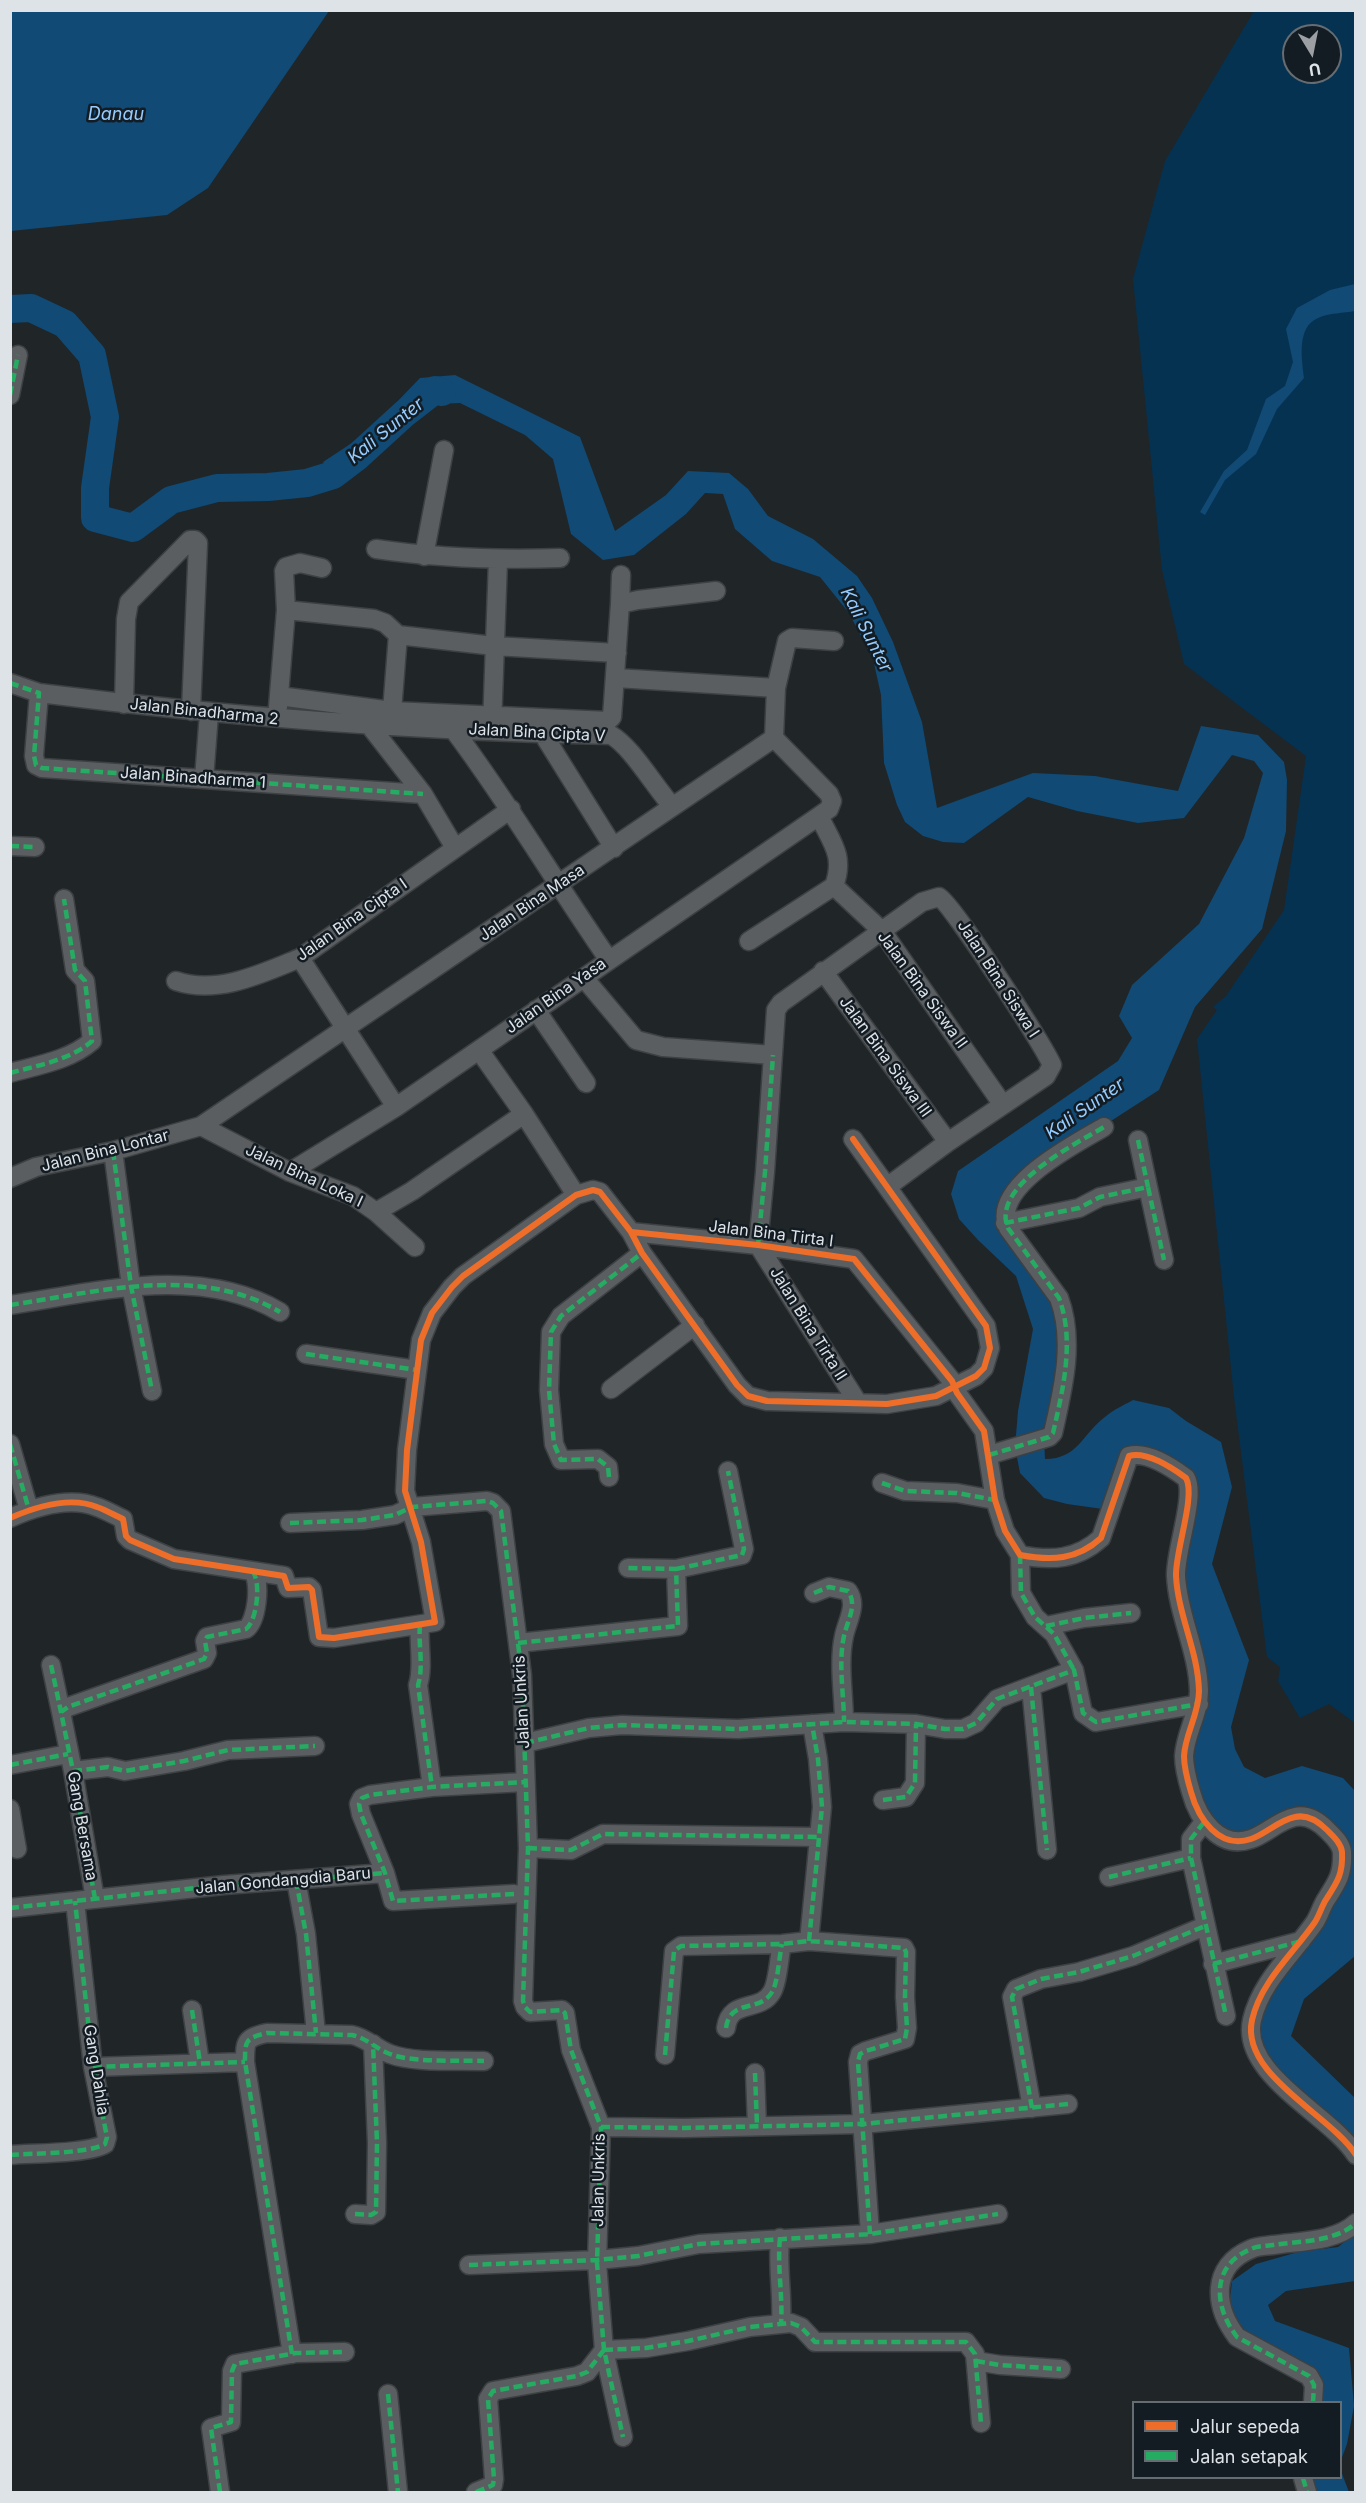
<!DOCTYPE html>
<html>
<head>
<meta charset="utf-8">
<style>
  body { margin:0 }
  #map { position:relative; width:1366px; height:2503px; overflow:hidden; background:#202528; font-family:Inter,sans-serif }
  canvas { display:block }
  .frame { position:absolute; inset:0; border:12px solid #dee3e8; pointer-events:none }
  .legend { position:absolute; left:1132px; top:2401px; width:210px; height:78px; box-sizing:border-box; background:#141c23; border:2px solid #656c72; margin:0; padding:8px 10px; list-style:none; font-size:18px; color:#dee3e8 }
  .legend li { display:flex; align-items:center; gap:12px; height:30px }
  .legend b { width:30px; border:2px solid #656c72 }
  .north { position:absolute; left:1282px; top:24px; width:60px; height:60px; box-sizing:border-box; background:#141c23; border:2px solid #656c72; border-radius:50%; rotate:170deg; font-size:16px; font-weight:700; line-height:24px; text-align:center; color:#dee3e8 }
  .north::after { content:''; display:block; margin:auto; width:21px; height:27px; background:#9ca0a5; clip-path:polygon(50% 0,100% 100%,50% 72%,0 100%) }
</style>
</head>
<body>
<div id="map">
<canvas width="1366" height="2503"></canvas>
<div class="frame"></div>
<ul class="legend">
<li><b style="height:8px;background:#ee6e29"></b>Jalur sepeda</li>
<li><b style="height:8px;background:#26ab63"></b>Jalan setapak</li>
</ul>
<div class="north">U</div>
</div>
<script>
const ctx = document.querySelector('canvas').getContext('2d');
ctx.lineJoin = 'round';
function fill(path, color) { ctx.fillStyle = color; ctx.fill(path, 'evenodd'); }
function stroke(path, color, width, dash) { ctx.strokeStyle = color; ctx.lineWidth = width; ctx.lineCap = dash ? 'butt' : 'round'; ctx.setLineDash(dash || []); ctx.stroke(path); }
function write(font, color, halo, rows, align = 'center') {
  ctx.font = font + ' Inter,sans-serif'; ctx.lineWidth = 5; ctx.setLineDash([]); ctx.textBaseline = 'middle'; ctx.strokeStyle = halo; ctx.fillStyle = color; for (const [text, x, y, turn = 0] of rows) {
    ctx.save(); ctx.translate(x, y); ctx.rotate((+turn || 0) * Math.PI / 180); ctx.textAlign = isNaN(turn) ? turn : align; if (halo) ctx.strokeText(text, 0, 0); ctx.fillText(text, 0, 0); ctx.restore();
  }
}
fill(new Path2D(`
  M1254,11H1355V1723L1329,1704L1300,1718L1278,1681L1280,1667L1267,1657L1234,1397L1197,1039L1217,1010L1213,1007L1226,996L1284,910L1306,756L1184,664L1162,570L1133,279L1165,161ZM1294,36H1330V72H1294Z`), '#063252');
fill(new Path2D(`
  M10,11L11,10L329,11L208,188L167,215L11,231Z
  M1355,284V311C1344,313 1329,313 1318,318C1296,327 1302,360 1304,378L1277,409L1256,454L1225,480L1205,515L1200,512L1224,471L1247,450L1266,399L1285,386L1293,362L1286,329L1297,308L1330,290Z
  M455,375L580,437L615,531L666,495L688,471L729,473L748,489L768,516L813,539L857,576L872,598L893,642L922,722L937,808L1033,773L1095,776L1178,791L1201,726L1258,735L1284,762L1287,780L1286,831L1262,929L1195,1007L1159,1090L1066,1150L1004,1211L1067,1330L1044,1439L1045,1459C1078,1459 1082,1434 1105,1417C1113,1410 1124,1405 1133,1400L1169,1408L1186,1421L1221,1442L1232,1487L1212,1564L1249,1660L1231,1727L1235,1749L1244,1767L1265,1778L1302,1766L1343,1778L1355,1791V1956L1304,1999L1291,2036L1355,2098V2148L1266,2067L1252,2022L1301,1941L1342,1849L1306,1817L1251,1839L1215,1833L1184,1756L1199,1704L1180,1609L1189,1489L1139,1455L1110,1510L1067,1504L1044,1498L1020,1473L1015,1447L1018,1411L1033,1329L1016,1276L978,1240L959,1219L951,1194L958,1171L1118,1061L1132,1038L1119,1016L1132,985L1199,924L1244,838L1263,773L1254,761L1232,755L1184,818L1138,823L1077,811L1028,797L964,843L943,842L923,836L905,822L897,805L884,763L881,695L873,659L849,613L820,577L772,561L735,529L723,494L705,493L686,514L634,555L603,560L571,534L553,459L525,435L460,403L436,404L396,431L362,468L317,490L275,487L307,483L332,475L323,462L367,433L420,378Z
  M1355,2233V2281L1286,2291L1268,2305L1275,2321L1349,2348L1354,2406L1347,2444L1341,2460L1340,2402H1319L1318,2385L1228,2318L1232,2281L1256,2264L1298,2252L1338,2247Z
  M1341,2471L1349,2492H1311L1305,2478H1340Z`), '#104a75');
stroke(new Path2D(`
  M10,309L31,308L65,324L92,355L105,417L95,488V518L133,528L171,500L217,488L268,487L307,483L333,475L358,456L404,414L435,390L442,392`), '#104a75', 28);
const minor = new Path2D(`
  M10,395L18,355
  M376,549C437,558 498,560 560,558
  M424,556L444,450
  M620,604L621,575
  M286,610L374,619L385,623L398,635L494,646L617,653
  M616,678L776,688
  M10,683L39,693C229,717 419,731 611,735C632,747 654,786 672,806
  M39,693L34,756L36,765L42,768L423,794
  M279,696L392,711L608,721L612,717L620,604L638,600L716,591
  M124,704L126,619L129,602L190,540H195L198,543L191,711
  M278,707L286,610L284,571L286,567L300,563L322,568
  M392,711L398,635
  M370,726L423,794L455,848
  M492,726L498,560
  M453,729C509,803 556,884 609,960
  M543,734L614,848
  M774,738L776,688L787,641L792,638L834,641
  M204,779L209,713
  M819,816C832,843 845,856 834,886L882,931L1003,1105
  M10,846L35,847
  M749,941L834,886
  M300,958L396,1107
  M823,971L948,1142
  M584,978L636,1040L663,1047L773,1055
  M176,981C217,995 261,974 300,958L511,809
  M536,1010L586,1083
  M479,1050L524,1114L576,1195
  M10,1073C39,1065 70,1060 92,1041L85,981L75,970L64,899
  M201,1126L290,1172L353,1196L376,1212L412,1191L524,1114
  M1138,1140L1148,1187
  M113,1151L131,1286L152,1391
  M10,1178L36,1167L113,1151L201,1126L774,738L829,794L832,801L829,809L819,816L396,1107L290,1172
  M376,1212L415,1247
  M1005,1223L1079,1208L1100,1197L1148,1187L1164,1260
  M631,1232L758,1245L854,1259L952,1381L957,1393L984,1431L995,1500L1005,1531L1020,1555C1051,1561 1077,1560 1101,1538L1129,1456C1147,1451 1171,1467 1186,1478C1196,1496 1175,1551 1176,1576C1178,1615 1198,1651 1199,1691C1199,1714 1185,1734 1184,1756C1184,1767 1188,1782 1191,1792C1198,1818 1219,1850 1251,1839C1266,1834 1279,1820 1295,1817C1308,1814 1319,1822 1327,1830C1333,1836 1341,1843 1342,1852C1343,1873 1338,1881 1327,1898C1322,1905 1320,1914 1315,1922C1293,1954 1261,1981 1252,2020C1240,2075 1331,2115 1356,2155
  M10,1305C97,1292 199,1264 280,1312
  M306,1354L417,1370
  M611,1389L695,1325
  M858,1403L758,1245L765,1172L776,1010L781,1003L922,902L939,897C952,903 1043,1045 1052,1065L1046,1076L948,1142L887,1187
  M10,1444L29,1510
  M989,1455L1049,1437L1053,1433C1063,1389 1075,1341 1059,1298L1008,1228C990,1187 1075,1144 1104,1127
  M609,1477L608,1467L598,1459L561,1460L554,1444L549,1390L551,1332L561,1316L642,1253
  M882,1483L905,1491L957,1493L995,1500
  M10,1518C35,1507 70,1496 97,1507C106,1510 114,1515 123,1519L126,1536L130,1540L174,1559L284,1576L288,1588L309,1587L312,1590L319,1637L334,1638L435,1622L421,1542L405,1491L407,1450L421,1340L432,1313L452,1287L463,1276L576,1195L593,1190L600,1192L631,1232L642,1253L737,1385L748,1396L767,1401L887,1404L936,1396L976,1376L984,1368L990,1348L986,1326L853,1139
  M290,1523L362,1520L395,1515L412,1507L487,1501L493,1503L501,1511L522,1675L528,1848L523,2001L525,2007L530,2012L562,2010L565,2013L571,2050L601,2127L597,2263L604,2350L623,2437
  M1020,1555L1021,1593L1035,1617L1054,1634L1074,1670
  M676,1569L742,1555L744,1549L728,1471
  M814,1593L829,1587L848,1591C858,1605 847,1621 844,1636C838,1663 844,1695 844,1722
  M420,1625C418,1644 424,1666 418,1685L432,1787
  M1046,1626L1084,1618L1131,1613
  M518,1643L678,1626L676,1569L628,1568
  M51,1665L61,1712
  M1031,1687L1047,1850
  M525,1743L589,1728L622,1725L738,1729L844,1722L916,1724L945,1729H963L976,1723L997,1699L1074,1670L1083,1713L1096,1722L1199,1704
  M10,1765L68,1754
  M73,1771L108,1767L125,1771L184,1761L228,1750L315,1746
  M883,1800L906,1797L915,1783L916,1724
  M10,1809L17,1849
  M1204,1822L1191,1839V1858L1226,2016
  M528,1848L571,1850L603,1834L819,1837
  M1109,1877L1191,1858
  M296,1880L306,1934L316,2033
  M514,1894L393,1901L385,1873L361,1814L359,1804L362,1798L370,1795L432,1787L525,1782
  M95,1899L73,1771L61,1712L68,1707L204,1659L207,1653L205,1641L207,1637L246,1629C257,1621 261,1583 253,1572
  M10,1908L224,1885L385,1873
  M809,1941L822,1807L818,1759L812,1724
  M1213,1964L1301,1941
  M192,2010L200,2063
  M726,2028C730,1998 760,2013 772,1992C778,1982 779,1957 782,1944
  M665,2055L674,1951L681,1946L782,1944L809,1941L904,1948L906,1952L905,1997L907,2028L905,2039L866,2051L860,2054L858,2062L870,2234
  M93,2067L245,2062
  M755,2073L757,2126
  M1032,2108L1012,1997L1016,1989L1041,1979L1079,1972L1133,1956L1205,1926
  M601,2127L684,2128L863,2124L1068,2104
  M10,2155C33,2153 87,2154 105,2144L107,2137L93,2067L75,1901
  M355,2214L371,2215L376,2212L377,2143L373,2044
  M780,2238C777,2267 783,2295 781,2324
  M469,2265L597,2260L638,2256L699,2244L870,2234L998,2214
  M604,2350L646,2348L688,2341L750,2327L791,2323L801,2327L815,2342H966L975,2354L981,2423
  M292,2354L245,2062C245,2041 245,2038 267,2033L352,2035C367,2038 376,2049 390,2054C413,2063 458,2060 484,2061
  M976,2361L1000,2365L1061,2369
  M388,2394L398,2492
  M1313,2402L1314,2385L1309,2376L1237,2337C1214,2307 1210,2266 1251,2249C1257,2246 1266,2246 1273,2245C1300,2241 1335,2242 1356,2223
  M1303,2478L1307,2492
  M220,2492L211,2428L231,2422L232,2371L235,2364L296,2353L345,2352
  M476,2492L493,2485L494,2479L488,2399L493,2391L577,2376L587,2372L604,2350`);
stroke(minor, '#3d4144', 21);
stroke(minor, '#5b5e61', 18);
stroke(new Path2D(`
  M10,395L18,355
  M10,683L39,693L34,756L36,765L42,768L423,794
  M10,846L35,847
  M10,1073C39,1065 70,1060 92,1041L85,981L75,970L64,899
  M1138,1140L1148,1187
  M113,1151L131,1286L152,1391
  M1005,1223L1079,1208L1100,1197L1148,1187L1164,1260
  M758,1245L765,1172L773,1055
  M10,1305C97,1292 199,1264 280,1312
  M306,1354L417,1370
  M10,1444L29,1510L35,1509
  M989,1455L1049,1437L1053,1433C1063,1389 1075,1341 1059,1298L1008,1228C990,1187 1075,1144 1104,1127
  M609,1477L608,1467L598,1459L561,1460L554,1444L549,1390L551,1332L561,1316L642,1253
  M882,1483L905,1491L957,1493L995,1500
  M290,1523L362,1520L395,1515L412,1507L487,1501L493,1503L501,1511L522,1675L528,1848L523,2001L525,2007L530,2012L562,2010L565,2013L571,2050L601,2127L597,2263L604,2350L623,2437
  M1020,1555L1021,1593L1035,1617L1054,1634L1074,1670
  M676,1569L742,1555L744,1549L728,1471
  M814,1593L829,1587L848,1591C858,1605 847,1621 844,1636C838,1663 844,1695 844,1722
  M420,1625C418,1644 424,1666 418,1685L432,1787
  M1046,1626L1084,1618L1131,1613
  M518,1643L678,1626L676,1569L628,1568
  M51,1665L61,1712
  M1031,1687L1047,1850
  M525,1743L589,1728L622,1725L738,1729L844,1722L916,1724L945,1729H963L976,1723L997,1699L1074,1670L1083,1713L1096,1722L1199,1704
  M10,1765L68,1754
  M73,1771L108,1767L125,1771L184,1761L228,1750L315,1746
  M883,1800L906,1797L915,1783L916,1724
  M1204,1822L1191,1839V1858L1226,2016
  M528,1848L571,1850L603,1834L819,1837
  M1109,1877L1191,1858
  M296,1880L306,1934L316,2033
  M514,1894L393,1901L385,1873L361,1814L359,1804L362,1798L370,1795L432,1787L525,1782
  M95,1899L73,1771L61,1712L68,1707L204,1659L207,1653L205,1641L207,1637L246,1629C257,1621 261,1583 253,1572
  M10,1908L224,1885L385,1873
  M809,1941L822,1807L818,1759L812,1724
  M1213,1964L1298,1942
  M192,2010L200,2063
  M726,2028C730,1998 760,2013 772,1992C778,1982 779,1957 782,1944
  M665,2055L674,1951L681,1946L782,1944L809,1941L904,1948L906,1952L905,1997L907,2028L905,2039L866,2051L860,2054L858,2062L870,2234
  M93,2067L245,2062
  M755,2073L757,2126
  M1032,2108L1012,1997L1016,1989L1041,1979L1079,1972L1133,1956L1205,1926
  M601,2127L684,2128L863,2124L1068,2104
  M10,2155C33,2153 87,2154 105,2144L107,2137L93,2067L75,1901
  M355,2214L371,2215L376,2212L377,2143L373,2044
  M780,2238C777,2267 783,2295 781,2324
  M469,2265L597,2260L638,2256L699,2244L870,2234L998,2214
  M604,2350L646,2348L688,2341L750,2327L791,2323L801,2327L815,2342H966L975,2354L981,2423
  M292,2354L245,2062C245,2041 245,2038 267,2033L352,2035C367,2038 376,2049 390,2054C413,2063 458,2060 484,2061
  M976,2361L1000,2365L1061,2369
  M388,2394L398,2492
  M1313,2402L1314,2385L1309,2376L1237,2337C1214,2307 1210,2266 1251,2249C1257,2246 1266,2246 1273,2245C1300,2241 1335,2242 1356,2223
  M1303,2478L1307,2492
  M220,2492L211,2428L231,2422L232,2371L235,2364L296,2353L345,2352
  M476,2492L493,2485L494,2479L488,2399L493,2391L577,2376L587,2372L604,2350`), '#26ab63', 4.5, [9, 4.5]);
stroke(new Path2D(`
  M631,1232L758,1245L854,1259L952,1381L957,1393L984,1431L995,1500L1005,1531L1020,1555C1051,1561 1077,1560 1101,1538L1129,1456C1147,1451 1171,1467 1186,1478C1196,1496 1175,1551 1176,1576C1178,1615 1198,1651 1199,1691C1199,1714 1185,1734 1184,1756C1184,1767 1188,1782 1191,1792C1198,1818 1219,1850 1251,1839C1266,1834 1279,1820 1295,1817C1308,1814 1319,1822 1327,1830C1333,1836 1341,1843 1342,1852C1343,1873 1338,1881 1327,1898C1322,1905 1320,1914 1315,1922C1293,1954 1261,1981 1252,2020C1240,2075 1331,2115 1356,2155
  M10,1518C35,1507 70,1496 97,1507C106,1510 114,1515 123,1519L126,1536L130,1540L174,1559L284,1576L288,1588L309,1587L312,1590L319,1637L334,1638L435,1622L421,1542L405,1491L407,1450L421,1340L432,1313L452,1287L463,1276L576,1195L593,1190L600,1192L631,1232L642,1253L737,1385L748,1396L767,1401L887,1404L936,1396L976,1376L984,1368L990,1348L986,1326L853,1139`), '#ee6e29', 6);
write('16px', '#dee3e8', '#141c23', [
  ["Jalan Binadharma 2",204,712,6],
  ["Jalan Bina Cipta V",537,733,3],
  ["Jalan Binadharma 1",193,778,4],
  ["Jalan Bina Masa",532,903,-34],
  ["Jalan Bina Cipta I",352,920,-35],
  ["Jalan Bina Siswa I",998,979,57],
  ["Jalan Bina Siswa II",922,990,54],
  ["Jalan Bina Yasa",556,996,-35],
  ["Jalan Bina Siswa III",885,1057,54],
  ["Jalan Bina Lontar",105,1151,-14],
  ["Jalan Bina Loka I",304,1176,25],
  ["Jalan Bina Tirta I",771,1234,7],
  ["Jalan Bina Tirta II",808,1324,58],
  ["Jalan Unkris",522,1702,-93],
  ["Gang Bersama",82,1826,80],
  ["Jalan Gondangdia Baru",283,1881,-5],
  ["Gang Dahlia",96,2070,81],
  ["Jalan Unkris",599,2180,-89]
]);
write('italic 18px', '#94ccff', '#141c23', [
  ["Danau",116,115],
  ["Kali Sunter",386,431,-39],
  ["Kali Sunter",866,630,63],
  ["Kali Sunter",1085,1109,-35]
]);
</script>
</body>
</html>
